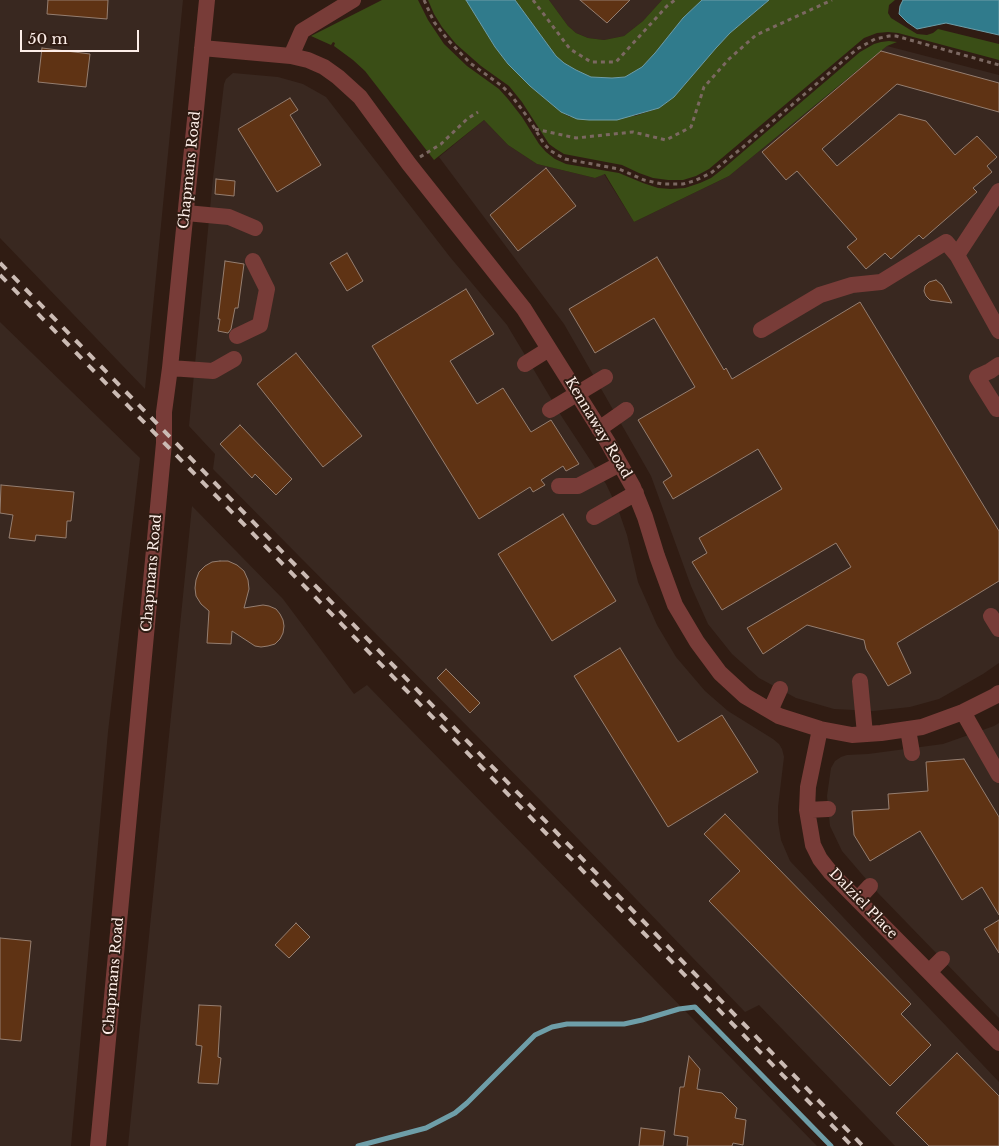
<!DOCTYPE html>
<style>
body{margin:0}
#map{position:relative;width:999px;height:1146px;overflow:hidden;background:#301c13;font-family:"Libre Baskerville",serif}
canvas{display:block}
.scale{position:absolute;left:20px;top:30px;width:119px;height:22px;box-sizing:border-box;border:2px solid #fdeee8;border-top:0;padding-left:6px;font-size:15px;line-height:18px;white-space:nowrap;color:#fdeee8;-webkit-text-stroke:4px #301c13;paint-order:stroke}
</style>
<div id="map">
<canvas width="999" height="1146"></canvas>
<div class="scale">50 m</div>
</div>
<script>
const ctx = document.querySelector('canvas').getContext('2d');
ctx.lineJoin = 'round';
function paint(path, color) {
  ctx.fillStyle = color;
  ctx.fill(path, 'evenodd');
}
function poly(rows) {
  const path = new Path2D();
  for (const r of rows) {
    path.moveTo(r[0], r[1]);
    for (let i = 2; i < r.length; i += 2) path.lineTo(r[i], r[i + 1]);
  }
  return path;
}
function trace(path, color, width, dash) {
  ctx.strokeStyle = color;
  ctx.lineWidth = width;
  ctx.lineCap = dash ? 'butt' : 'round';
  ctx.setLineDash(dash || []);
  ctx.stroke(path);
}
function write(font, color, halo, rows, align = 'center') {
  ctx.font = font + ' "Libre Baskerville",serif';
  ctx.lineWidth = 4;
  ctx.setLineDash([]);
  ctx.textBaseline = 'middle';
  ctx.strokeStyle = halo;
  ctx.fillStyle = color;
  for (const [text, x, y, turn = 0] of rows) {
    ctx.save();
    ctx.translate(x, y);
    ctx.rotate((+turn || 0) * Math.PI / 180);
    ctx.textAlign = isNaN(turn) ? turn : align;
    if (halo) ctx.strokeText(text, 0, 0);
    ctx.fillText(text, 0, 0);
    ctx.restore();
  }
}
const industrial = poly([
 [0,0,183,0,145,389,0,238],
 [549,0,662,0,643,21,624,36,604,40,588,38,576,33,568,26],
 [887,46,999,75,999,663,983,674,939,699,910,707,873,711,834,709,796,698,759,678,732,654,708,624,691,586,651,476,564,324,439,157,484,120,508,145,537,164,595,178,604,174,634,222,729,176],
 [233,73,278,77,303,84,326,97,450,257,507,325,562,417,606,484,618,509,627,535,638,582,657,625,676,657,705,691,728,711,773,739,779,744,782,749,784,757,778,807,778,822,781,840,790,861,999,1082,999,1146,895,1146,759,1005,745,1012,555,815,213,469,215,454,189,426,213,178,224,84,226,79],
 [0,322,140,458,108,732,71,1146,0,1146],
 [192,506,283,599,354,694,367,685,817,1146,128,1146],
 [999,723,999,1018,878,893,842,851,830,826,827,796,831,768,835,761,841,757,847,755,868,754,943,744,994,726]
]);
const green = poly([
 [382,0,418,0,428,20,444,44,467,66,499,89,508,99,522,117,539,144,546,152,555,159,566,164,619,173,643,183,658,188,671,189,685,188,700,183,711,178,724,168,860,52,874,44,881,42,889,41,897,42,887,46,729,176,634,222,605,174,595,178,537,164,508,145,484,120,434,160,365,71,353,60,334,46,335,43,333,42,331,45,311,36],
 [428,0,466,0,495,47,508,64,530,86,561,112,570,117,635,116,659,108,674,97,716,48,730,33,769,0,895,0,889,5,888,13,891,18,917,34,927,35,933,33,938,29,999,44,999,60,898,33,888,32,877,33,864,38,709,169,696,176,683,180,668,180,653,178,639,173,622,165,564,154,556,149,549,144,522,102,509,86,481,66,456,44,442,27,434,14],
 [515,0,549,0,568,26,576,33,588,38,604,40,624,36,643,21,662,0,702,0,683,18,655,53,642,67,625,77,612,78,591,77,576,70,564,63,556,56]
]);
const water = poly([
 [466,0,515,0,556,56,564,63,576,70,591,77,612,78,625,77,642,67,655,53,683,18,702,0,769,0,730,33,716,48,674,97,659,108,617,120,589,120,577,119,561,112,530,86,508,64,495,47,466,0],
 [903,0,999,0,999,35,946,23,917,29,907,22,899,14,900,6,903,0]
]);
const stream = poly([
 [358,1146,426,1128,455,1113,467,1103,535,1035,552,1027,567,1024,624,1024,642,1020,679,1009,695,1007,831,1146]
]);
const building = poly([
 [48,0,108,0,107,19,47,14,48,0],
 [580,0,630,0,607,23,580,0],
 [42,48,90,54,86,87,38,82,42,48],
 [881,51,999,83,999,112,897,84,822,149,837,166,899,114,926,121,955,155,977,136,997,157,987,166,992,172,973,188,977,192,923,239,919,235,891,259,885,253,866,269,847,247,857,239,797,171,786,180,762,152,881,51],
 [290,98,298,110,290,115,321,165,277,192,238,129,290,98],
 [546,168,576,206,518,251,490,215,546,168],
 [216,179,235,181,234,196,215,194,216,179],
 [347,253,363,281,347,291,330,263,347,253],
 [657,257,724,370,726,368,732,379,860,302,999,531,999,581,897,643,911,673,888,686,866,649,864,640,807,625,763,654,747,628,851,567,836,543,722,610,692,562,707,553,699,538,782,489,758,449,673,499,663,482,672,476,638,420,695,387,654,318,595,353,569,309,657,257],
 [225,261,244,264,238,308,235,308,231,329,228,333,218,331,220,319,218,319,225,261],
 [936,280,942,285,952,303,930,300,926,296,924,291,925,286,929,282,936,280],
 [466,289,494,334,450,361,477,404,503,388,531,432,551,420,579,464,566,471,563,466,541,480,545,485,533,492,530,487,479,519,372,346,466,289],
 [296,353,362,436,323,467,257,384,296,353],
 [240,425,292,479,276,495,255,474,252,478,220,444,240,425],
 [1,485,74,492,71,521,67,521,66,538,36,535,35,541,9,538,13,515,0,513,1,485],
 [563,514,616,601,552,641,498,554,563,514],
 [220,561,228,561,237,565,244,571,248,580,249,589,244,608,263,605,269,606,276,609,280,614,283,620,284,626,283,633,280,639,275,644,268,646,261,647,255,646,232,631,231,644,207,643,209,611,201,604,196,596,195,588,196,580,199,572,205,566,212,562,220,561],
 [620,648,678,742,722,715,758,772,668,827,574,676,620,648],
 [446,669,480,703,470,713,437,678,446,669],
 [964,759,999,817,999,915,982,887,962,900,920,831,870,861,854,835,852,811,889,809,888,794,928,791,926,762,964,759],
 [725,814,911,1004,901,1014,931,1045,890,1086,709,901,740,871,704,834,725,814],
 [999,920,999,953,984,929,999,920],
 [296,923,310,937,289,958,275,945,296,923],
 [0,938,31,941,21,1041,0,1039,0,938],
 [199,1005,221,1006,218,1057,221,1058,218,1084,198,1083,202,1046,196,1045,199,1005],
 [957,1053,999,1096,999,1146,929,1146,896,1113,957,1053],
 [689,1056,700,1069,697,1089,722,1093,737,1108,735,1118,746,1120,743,1145,733,1143,732,1146,687,1146,688,1137,674,1135,680,1087,684,1087,689,1056],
 [641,1128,665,1131,663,1146,639,1146,641,1128]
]);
const path = poly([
 [424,0,434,22,448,40,470,63,502,86,511,95,529,119,544,144,551,151,565,159,619,169,644,180,662,184,683,184,694,181,711,173,743,147,857,49,875,39,889,36,896,36,999,65],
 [533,0,570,49,591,62,616,62,667,6,675,0],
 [535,129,576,138,633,132,666,140,691,127,704,87,729,59,756,35,832,0],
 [420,157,441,144,467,119,478,112]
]);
const minor = poly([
 [202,48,291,56,308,60,324,67,338,77,360,97,409,164,524,309,607,441,633,487,645,517,657,556,675,605,697,642,720,673,745,696,779,716,820,729,852,735,881,733,922,727,963,712,995,696,999,693],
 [291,56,302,31,353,0],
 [186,213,229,217,255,228],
 [957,255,999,191],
 [761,330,820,295,852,285,881,282,946,242,957,255,999,331],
 [237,336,260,325,267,289,253,261],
 [525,364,549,349],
 [170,368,213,371,234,359],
 [997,409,977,377,990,371,999,365],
 [550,410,605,377],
 [599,429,626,410],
 [559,486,578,486,620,464],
 [594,517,636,493],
 [991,616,999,629],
 [860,681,865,734],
 [770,711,780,689],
 [963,712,999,775],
 [820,729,808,787,807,810,813,845,820,859,831,873,999,1043],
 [908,729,912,753],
 [807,810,828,809],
 [858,899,870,886],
 [929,972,942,959],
 [98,1146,164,443,164,412,170,368,207,0]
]);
const rail = poly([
 [0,263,863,1146],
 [0,275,852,1146]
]);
const streetNames = [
 ["Chapmans Road",190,170,-84],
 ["Kennaway Road",598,428,59],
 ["Chapmans Road",152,573,-85],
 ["Dalziel Place",863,904,46],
 ["Chapmans Road",114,976,-85]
];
paint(industrial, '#392820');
paint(green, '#3a4e16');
paint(water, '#307b8c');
trace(water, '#6e9ea8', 1);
trace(stream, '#6e9ea8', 5);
paint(building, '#5f3314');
trace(building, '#957e70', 1);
trace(path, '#7b6861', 3, [4, 4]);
trace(minor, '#783c38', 16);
trace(rail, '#cbbbb4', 4, [9, 9]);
write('14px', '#fdeee8', '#301c13', streetNames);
</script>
